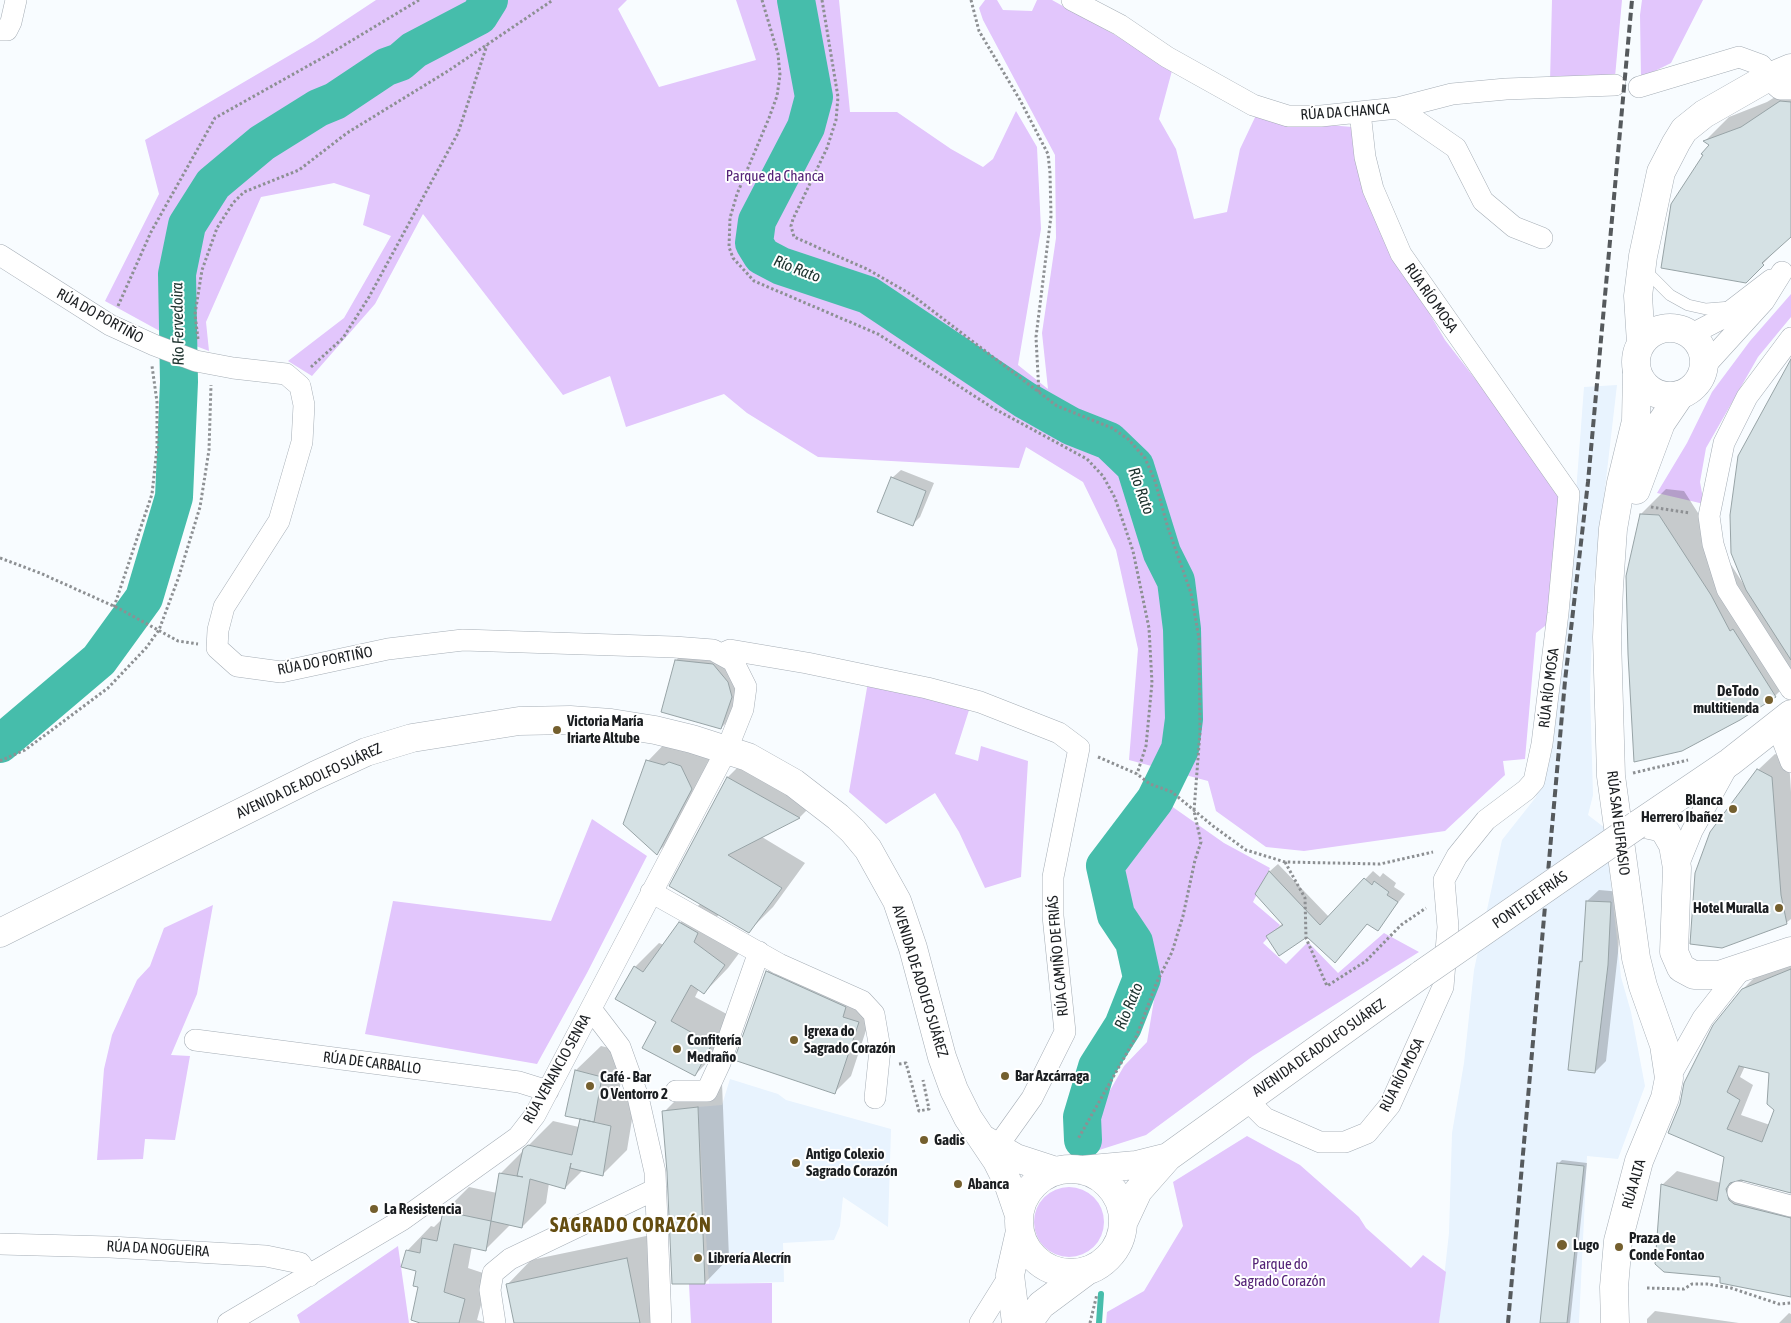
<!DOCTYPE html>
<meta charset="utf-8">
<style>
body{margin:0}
canvas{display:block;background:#f8fcff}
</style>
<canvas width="1791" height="1323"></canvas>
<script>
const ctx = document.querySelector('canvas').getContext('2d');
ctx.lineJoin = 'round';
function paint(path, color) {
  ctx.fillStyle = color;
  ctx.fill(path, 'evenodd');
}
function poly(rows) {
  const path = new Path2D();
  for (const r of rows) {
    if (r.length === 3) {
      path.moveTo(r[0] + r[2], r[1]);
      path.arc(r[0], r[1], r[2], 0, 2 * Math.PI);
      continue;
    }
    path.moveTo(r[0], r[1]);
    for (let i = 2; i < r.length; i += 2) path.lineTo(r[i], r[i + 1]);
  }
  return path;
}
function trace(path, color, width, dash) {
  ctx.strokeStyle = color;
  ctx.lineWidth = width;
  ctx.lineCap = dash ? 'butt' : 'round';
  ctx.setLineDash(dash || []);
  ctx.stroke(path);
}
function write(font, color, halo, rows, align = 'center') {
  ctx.font = font + ' "Asap Condensed",sans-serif';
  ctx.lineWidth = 4;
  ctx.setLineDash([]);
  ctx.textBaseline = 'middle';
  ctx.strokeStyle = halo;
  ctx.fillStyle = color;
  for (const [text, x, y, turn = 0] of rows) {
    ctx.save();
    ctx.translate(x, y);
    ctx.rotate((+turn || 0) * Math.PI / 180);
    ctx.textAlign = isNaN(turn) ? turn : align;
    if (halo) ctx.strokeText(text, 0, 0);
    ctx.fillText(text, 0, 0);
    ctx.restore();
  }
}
const built = poly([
 [1617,385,1594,583,1590,690,1593,795,1588,815,1605,828,1621,977,1631,1012,1645,1086,1618,1159,1587,1156,1579,1323,1439,1323,1449,1233,1452,1133,1464,1063,1474,970,1502,840,1536,797,1563,664,1584,387],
 [730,1079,778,1094,786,1100,891,1129,888,1227,843,1197,840,1226,834,1240,783,1243,784,1282,709,1284,698,1107,722,1105]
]);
const green = poly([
 [376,0,627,0,618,9,659,87,756,60,736,0,839,0,850,112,897,112,951,149,983,167,993,159,1016,111,1037,147,1041,229,1018,365,1048,389,1042,333,1056,238,1055,155,983,20,979,8,985,0,997,0,1003,10,1032,11,1037,0,1052,0,1173,67,1159,119,1176,149,1194,219,1227,212,1240,149,1258,111,1272,120,1352,127,1394,253,1445,340,1562,491,1550,622,1536,633,1525,759,1503,761,1505,775,1445,831,1304,851,1266,847,1216,811,1208,781,1129,760,1138,649,1116,550,1083,482,1026,447,1019,468,818,457,747,413,724,394,626,427,610,376,563,395,423,214,375,304,312,376,288,361,344,318,391,236,363,225,370,195,334,183,261,197,206,322,209,351,167,335,105,301,159,194,145,140,314,41],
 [1552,0,1622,0,1615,77,1550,82],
 [1642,0,1703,0,1671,63,1641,78,1640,15],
 [1791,294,1791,317,1758,357,1706,448,1700,482,1704,504,1657,493,1687,443,1712,392,1750,341],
 [868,682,970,707,955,754,978,761,981,746,1028,761,1021,877,985,888,959,832,935,793,886,824,849,792],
 [1167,803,1224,843,1270,868,1253,902,1280,925,1263,943,1286,964,1308,942,1338,973,1384,933,1419,952,1253,1056,1146,1135,1093,1152,1088,1135,1089,1127,1124,1066,1147,1042,1155,994,1116,894,1113,867,1132,843,1157,819],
 [592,819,647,856,587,973,537,1064,365,1034,393,901,551,921],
 [213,905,197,994,171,1055,190,1056,175,1140,145,1139,143,1159,97,1160,104,1069,112,1035,137,980,150,966,164,928],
 [1247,1136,1300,1165,1359,1217,1366,1228,1411,1268,1423,1255,1446,1272,1439,1323,1106,1323,1107,1312,1144,1291,1183,1226,1173,1182],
 [1069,1222,35],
 [398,1246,409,1323,300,1323,297,1315],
 [772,1283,772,1323,691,1323,689,1284]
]);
const shadow = poly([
 [1791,87,1791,235,1745,282,1711,145,1705,141,1729,117,1767,102],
 [1791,365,1791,680,1775,696,1641,514,1666,489,1684,491,1744,585,1745,584],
 [901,470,934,483,920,517,912,525,892,478],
 [689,648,740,670,733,716,721,728,676,660],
 [672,736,695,738,715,764,681,829,657,853,648,761],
 [752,753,823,794,800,817,762,837,805,863,773,907,749,931,719,914,717,917,749,940,728,968,704,993,699,989,695,997,736,1019,719,1050,695,1075,658,1022,635,967,659,943,664,945,680,923,701,903,728,777],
 [1775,754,1789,760,1791,792,1791,919,1786,923,1722,947,1758,770],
 [1278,864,1329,917,1373,871,1380,877,1383,873,1396,883,1394,887,1405,894,1377,929,1368,923,1343,953,1307,935,1268,936,1283,923,1257,894,1270,871],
 [1599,890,1622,892,1618,953,1606,1061,1595,1072,1581,962,1583,960,1587,901],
 [783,955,874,1006,851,1076,834,1093,767,972],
 [1791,961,1791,1192,1740,1178,1749,1190,1791,1201,1791,1296,1722,1275,1662,1185,1677,1171,1721,1183,1725,1156,1669,1132,1743,989,1758,974],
 [1745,1066,1770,1072,1776,1110,1770,1125,1741,1115,1753,1085,1740,1077],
 [601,1046,626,1052,618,1098,635,1101,627,1150,603,1174,583,1170,565,1188,549,1183,546,1203,522,1227,511,1224,486,1249,472,1246,468,1268,489,1275,477,1320,487,1323,423,1323,417,1270,407,1251,431,1226,434,1227,443,1218,444,1212,469,1187,497,1193,500,1174,553,1121,579,1127,581,1120,576,1070],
 [722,1083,729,1258,705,1283,664,1112,688,1088],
 [1562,1160,1587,1163,1570,1323,1541,1323,1558,1164],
 [651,1235,660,1323,515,1323,507,1285,531,1260],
 [1655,1311,1739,1323,1647,1323,1647,1319],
 [1789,1313,1791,1314,1791,1323,1779,1323]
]);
const stream = poly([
 [1099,1323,1101,1294]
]);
const river = poly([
 [796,0,814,97,806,127,757,221,754,243,762,256,781,266,868,295,1025,400,1071,426,1109,441,1135,466,1162,553,1176,581,1182,629,1184,719,1180,749,1155,800,1105,866,1116,915,1134,942,1142,978,1123,1026,1097,1067,1082,1117,1083,1140],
 [0,744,99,660,144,598,174,497,179,382,177,274,187,225,213,184,262,143,318,108,335,101,386,67,400,62,414,50,479,16,489,0]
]);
const building = poly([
 [1780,101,1791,102,1791,237,1762,263,1764,265,1746,283,1661,268,1671,204,1703,155,1701,154,1709,145,1703,141,1741,127,1780,101],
 [1791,359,1791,660,1746,590,1731,553,1730,515,1738,456,1791,359],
 [891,477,926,491,913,526,877,512,891,477],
 [1640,514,1659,515,1711,595,1730,631,1733,629,1776,697,1740,720,1682,751,1634,762,1628,654,1626,576,1640,514],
 [675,660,713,664,728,682,732,697,721,729,661,712,675,660],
 [646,760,664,765,669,762,681,766,692,789,657,855,623,824,646,760],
 [1757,769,1772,777,1781,895,1787,924,1722,948,1690,944,1695,873,1710,832,1757,769],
 [727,777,800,818,728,855,782,888,749,933,669,886,727,777],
 [1269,871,1320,925,1364,878,1372,885,1374,881,1389,892,1387,895,1398,902,1378,931,1367,924,1335,963,1307,937,1279,956,1266,936,1283,925,1255,894,1269,871],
 [1586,901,1611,902,1608,965,1595,1073,1568,1070,1580,961,1582,962,1586,901],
 [679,922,698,933,694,942,725,965,704,994,691,985,671,1021,712,1044,695,1076,642,1048,656,1022,615,999,634,966,643,972,679,922],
 [1791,969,1791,1193,1741,1180,1730,1183,1726,1189,1729,1200,1734,1204,1791,1218,1791,1297,1720,1283,1720,1277,1664,1272,1655,1264,1661,1184,1717,1201,1724,1157,1668,1133,1680,1104,1684,1083,1713,1025,1742,989,1791,969],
 [1739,1066,1769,1073,1767,1104,1774,1110,1762,1142,1727,1129,1740,1100,1727,1092,1739,1066],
 [766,971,846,1007,843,1017,859,1022,835,1094,734,1060,766,971],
 [575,1070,602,1077,594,1122,565,1116,575,1070],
 [698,1107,705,1284,672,1284,667,1172,662,1111,698,1107],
 [580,1119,611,1126,603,1176,570,1168,571,1163,565,1189,530,1179,522,1228,491,1221,499,1173,523,1177,517,1176,523,1149,528,1145,572,1155,580,1119],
 [1557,1163,1584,1166,1567,1323,1540,1323,1557,1163],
 [443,1211,491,1221,486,1251,454,1244,444,1292,465,1299,459,1323,420,1323,411,1320,418,1287,413,1286,416,1271,401,1267,406,1250,420,1253,422,1238,437,1241,443,1211],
 [627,1258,640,1323,514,1323,506,1284,627,1258]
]);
const path = poly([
 [762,0,778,54,780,75,777,96,769,118,737,194,730,218,729,247,733,258,754,281,878,334,993,408,1087,459,1103,476,1115,498,1133,551,1149,628,1152,683,1146,746,1137,774],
 [822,0,838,97,836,120,827,148,793,219,791,226,794,237,867,269,912,295,1057,406,1112,428,1128,439,1145,458,1155,481,1168,528,1191,593,1199,638,1200,732,1194,811,1201,842,1195,860,1183,916,1172,952,1156,984,1137,1035,1078,1139],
 [971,0,979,31,1020,100,1048,154,1050,173,1051,216,1036,337,1039,394],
 [118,306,151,232,215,118,331,53,419,0],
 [198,339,195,314,202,270,217,228,233,203,244,192,299,170,347,133,448,71,553,0],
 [311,367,343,338,369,297,458,133,487,45],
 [1651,507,1690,513],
 [0,558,40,573,118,608,178,641,198,644],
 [114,607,152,494,157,448,157,402,152,366],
 [1098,757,1137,774,1150,784,1172,792,1213,826,1246,850,1285,862,1380,864,1433,852],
 [0,761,25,750,108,688,146,648,159,630,178,579,200,507,209,450,211,385],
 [1633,773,1688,760],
 [1285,862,1305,898,1306,938,1327,986,1366,961,1401,925,1426,908],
 [899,1064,906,1063,919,1111,929,1109,923,1080],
 [1647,1288,1684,1289,1692,1284,1707,1284,1731,1288,1779,1304,1791,1303],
 [1090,1323,1097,1294]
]);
const lane = poly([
 [1646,271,1670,295,1688,305,1706,309,1731,307]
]);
const street = poly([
 [1072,0,1120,25,1167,57,1253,105,1288,116,1321,116,1398,108,1452,94,1506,89,1615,85],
 [0,30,7,30,11,22,16,0],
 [1767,78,1780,89,1791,89],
 [1639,87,1739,57,1761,65,1771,77],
 [1398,108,1456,148,1483,201,1514,227,1542,238],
 [0,255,110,325,154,345,196,361,233,368,286,374,300,386,304,405,302,442,279,521,224,607,218,630,217,648,237,666,281,672,388,649,463,640,674,647,713,650,733,661,746,687,743,709,727,749,535,1115,518,1137,402,1220,228,1323],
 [1690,335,1719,320,1771,280],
 [1791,338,1747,397,1724,443,1709,516,1713,544,1727,589,1791,689],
 [1703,368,1764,301,1782,272],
 [721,654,730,650,807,663,927,688,980,702,1059,733,1079,748,1053,877,1053,916,1065,1032,1032,1098,997,1147],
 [1777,725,1791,762],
 [1677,868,1692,831,1730,762],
 [651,892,779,964,862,1001,874,1014,880,1049,875,1098],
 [591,1009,620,1047,638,1097,655,1172,661,1323],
 [195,1040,519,1082,548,1091],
 [1669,1078,1703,1018,1743,967],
 [676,1091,707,1091,720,1063,759,952],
 [1247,1100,1265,1118,1320,1142,1345,1142,1367,1133,1390,1105,1443,987,1448,927,1444,880,1457,856,1486,820,1526,790,1534,781,1542,744,1558,613,1569,494,1401,254,1373,189,1365,157,1360,112],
 [1738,1192,1791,1206],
 [0,1244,110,1247,266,1256,300,1263,309,1276],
 [495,1323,490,1290,493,1273,510,1259,656,1189],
 [980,1323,1010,1275]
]);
const secondary = poly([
 [1636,490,1661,423,1680,395],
 [1637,825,1645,824,1659,827,1665,831,1673,845,1677,868,1674,952,1681,968,1694,975,1719,975,1791,951],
 [1637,825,1730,762,1791,714],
 [0,933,316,775,366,752,412,738,519,721,570,720,611,723,655,730,692,739,748,757,794,783,838,817,853,831,868,849,897,901,913,948,942,1057,954,1090,968,1118,997,1161,1008,1183,1019,1215],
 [985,1140,1016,1158,1056,1171],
 [1071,1221,52],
 [1081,1170,1136,1165,1168,1157],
 [1123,1223,1138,1191,1168,1157,1422,974],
 [1016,1323,1010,1275,1020,1231],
 [1028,1323,1041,1305,1088,1270],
 [1615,1323,1614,1287,1618,1241,1639,1161,1665,1098,1669,1078,1664,1045,1643,986,1636,958,1611,776,1607,637,1609,587,1613,529,1621,483,1636,421,1637,372]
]);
const primary = poly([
 [1670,362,34],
 [1641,343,1638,296,1643,256,1661,172,1676,143,1684,130,1704,114,1767,78,1791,68]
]);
const rail = poly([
 [1508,1323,1565,681,1588,482,1632,0]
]);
const secondaryBridge = poly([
 [1422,974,1637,825]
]);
const markers = [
 [1769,700,5,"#745f2e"],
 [557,730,5,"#745f2e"],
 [1733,809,5,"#745f2e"],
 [1779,908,5,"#745f2e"],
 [794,1040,5,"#745f2e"],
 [677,1049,5,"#745f2e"],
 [1005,1076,5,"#745f2e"],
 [590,1086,5,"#745f2e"],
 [924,1140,5,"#745f2e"],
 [796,1163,5,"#745f2e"],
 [958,1184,5,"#745f2e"],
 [374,1209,5,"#745f2e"],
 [1562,1245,6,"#745f2e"],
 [1619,1247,5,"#745f2e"],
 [698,1258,5,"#745f2e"]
];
const streetNames = [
 ["RÚA DA CHANCA",1345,112,-4],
 ["RÚA RÍO MOSA",1431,298,55],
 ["RÚA DO PORTIÑO",100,316,29],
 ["RÚA DO PORTIÑO",325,661,-11],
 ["RÚA RÍO MOSA",1549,688,-83],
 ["AVENIDA DE ADOLFO SUÁREZ",309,781,-25],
 ["RÚA SAN EUFRASIO",1618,823,83],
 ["PONTE DE FRIÁS",1530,900,-35],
 ["RÚA CAMIÑO DE FRIÁS",1058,956,-95],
 ["AVENIDA DE ADOLFO SUÁREZ",920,981,73],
 ["AVENIDA DE ADOLFO SUÁREZ",1319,1048,-35],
 ["RÚA DE CARBALLO",372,1063,7],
 ["RÚA VENANCIO SENRA",557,1069,-61],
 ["RÚA RÍO MOSA",1402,1075,-63],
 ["RÚA ALTA",1634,1184,-74],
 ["RÚA DA NOGUEIRA",158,1249,3]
];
const parkNames = [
 ["Parque da Chanca",775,176],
 ["Parque do",1280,1264],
 ["Sagrado Corazón",1280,1281]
];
const poiNames = [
 ["DeTodo",1759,691,"right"],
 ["multitienda",1759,708,"right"],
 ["Victoria María",567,721],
 ["Iriarte Altube",567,738],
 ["Blanca",1723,800,"right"],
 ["Herrero Ibañez",1723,817,"right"],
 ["Hotel Muralla",1769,908,"right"],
 ["Igrexa do",804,1031],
 ["Sagrado Corazón",804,1048],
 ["Confitería",687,1040],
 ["Medraño",687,1057],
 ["Bar Azcárraga",1015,1076],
 ["Café - Bar",600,1077],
 ["O Ventorro 2",600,1094],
 ["Gadis",934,1140],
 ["Antigo Colexio",806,1154],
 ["Sagrado Corazón",806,1171],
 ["Abanca",968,1184],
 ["La Resistencia",384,1209],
 ["Praza de",1629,1238],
 ["Conde Fontao",1629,1255],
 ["Lugo",1573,1245],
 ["Librería Alecrín",708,1258]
];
const waterNames = [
 ["Río Rato",797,269,21],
 ["Río Fervedoira",178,324,-91],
 ["Río Rato",1141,491,70],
 ["Río Rato",1129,1006,-67]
];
const districtNames = [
 ["SAGRADO CORAZÓN",631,1226]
];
paint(built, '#e8f3fe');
paint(green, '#e2c6fc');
paint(shadow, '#0003');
trace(stream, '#46bdab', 6);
trace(river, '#46bdab', 38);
paint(building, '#d5e1e4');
trace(building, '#97a3a6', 1);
trace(lane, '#a6aeb6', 12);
trace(street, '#a6aeb6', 22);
trace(secondary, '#a6aeb6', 29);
trace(primary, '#a6aeb6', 29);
trace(path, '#8d9093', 3, [2.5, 2.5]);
trace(lane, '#fff', 11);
trace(street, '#fff', 21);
trace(secondary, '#fff', 28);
trace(primary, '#fff', 28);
trace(rail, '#565a5d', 4, [8, 4]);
trace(secondaryBridge, '#a6aeb6', 29, []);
trace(secondaryBridge, '#fff', 28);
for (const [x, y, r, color] of markers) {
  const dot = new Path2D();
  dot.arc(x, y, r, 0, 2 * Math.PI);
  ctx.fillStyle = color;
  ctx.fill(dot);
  trace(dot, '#fff', 2);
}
write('15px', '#1b1e21', '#fff', streetNames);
write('15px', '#542377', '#fff', parkNames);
write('bold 15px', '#1b1e21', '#fff', poiNames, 'left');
write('italic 16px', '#1c312d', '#fff', waterNames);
ctx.letterSpacing = '1px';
write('bold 20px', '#644d11', '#fff', districtNames);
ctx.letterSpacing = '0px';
</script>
